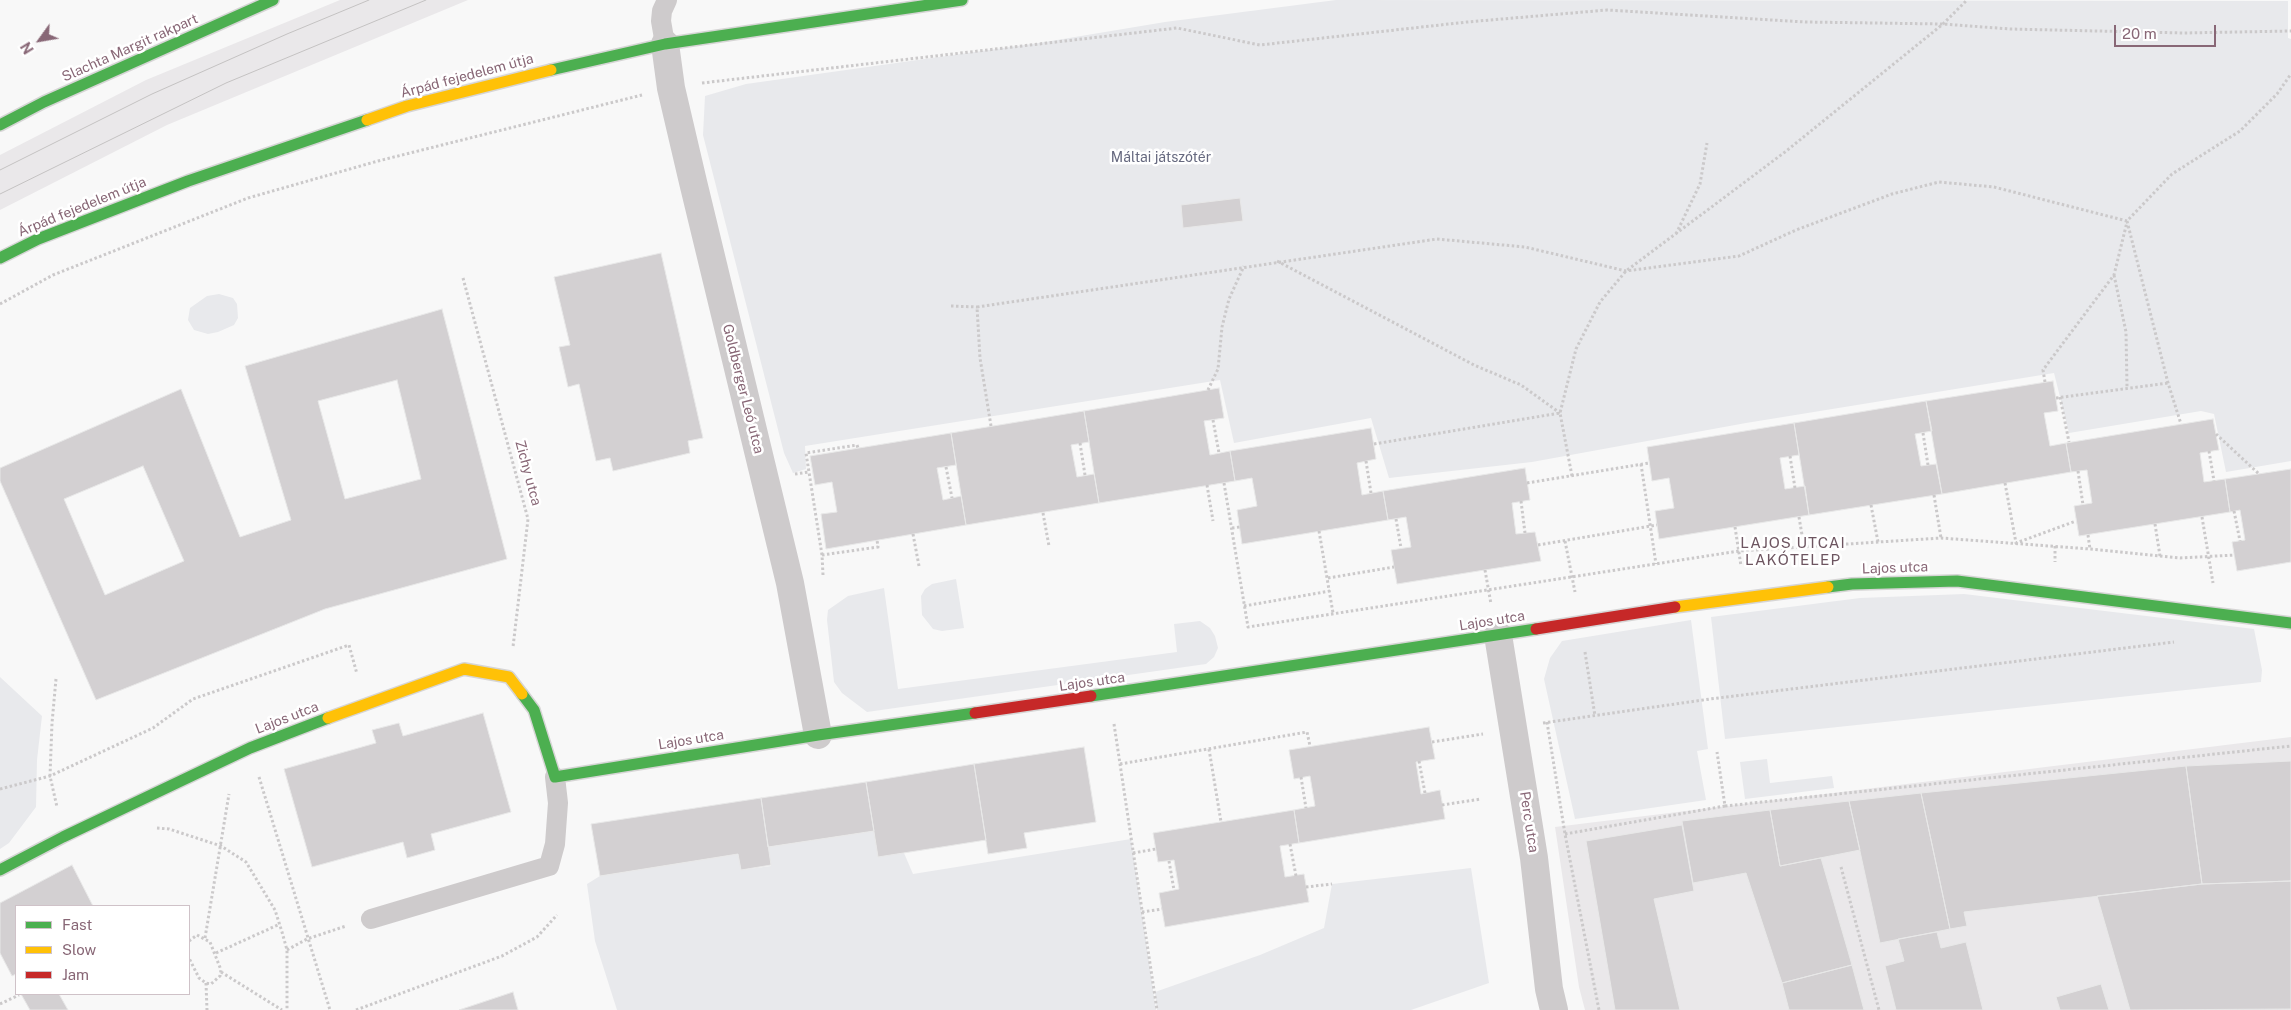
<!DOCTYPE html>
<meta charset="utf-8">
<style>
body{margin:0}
#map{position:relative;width:2291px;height:1010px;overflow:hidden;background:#f8f8f8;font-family:"Public Sans",sans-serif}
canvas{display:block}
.legend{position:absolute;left:15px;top:905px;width:175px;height:90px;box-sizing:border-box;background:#fff;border:1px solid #cfc2c8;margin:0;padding:6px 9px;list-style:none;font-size:15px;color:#886776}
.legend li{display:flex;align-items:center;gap:10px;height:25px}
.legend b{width:25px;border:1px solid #cfc2c8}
.north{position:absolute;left:15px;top:15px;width:50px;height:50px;-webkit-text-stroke:4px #fff;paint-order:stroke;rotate:238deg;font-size:14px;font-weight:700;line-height:20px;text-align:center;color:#886776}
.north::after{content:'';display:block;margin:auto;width:18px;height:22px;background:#886776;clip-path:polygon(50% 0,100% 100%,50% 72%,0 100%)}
.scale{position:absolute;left:2114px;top:25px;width:102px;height:22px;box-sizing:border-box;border:2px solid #886776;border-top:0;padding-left:6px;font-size:15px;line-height:18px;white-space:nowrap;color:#886776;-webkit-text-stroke:4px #fff;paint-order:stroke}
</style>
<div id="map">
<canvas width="2291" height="1010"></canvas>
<ul class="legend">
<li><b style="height:6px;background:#4caf50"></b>Fast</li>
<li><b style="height:6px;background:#ffc107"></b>Slow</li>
<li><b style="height:6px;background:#c62828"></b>Jam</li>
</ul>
<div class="north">N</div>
<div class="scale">20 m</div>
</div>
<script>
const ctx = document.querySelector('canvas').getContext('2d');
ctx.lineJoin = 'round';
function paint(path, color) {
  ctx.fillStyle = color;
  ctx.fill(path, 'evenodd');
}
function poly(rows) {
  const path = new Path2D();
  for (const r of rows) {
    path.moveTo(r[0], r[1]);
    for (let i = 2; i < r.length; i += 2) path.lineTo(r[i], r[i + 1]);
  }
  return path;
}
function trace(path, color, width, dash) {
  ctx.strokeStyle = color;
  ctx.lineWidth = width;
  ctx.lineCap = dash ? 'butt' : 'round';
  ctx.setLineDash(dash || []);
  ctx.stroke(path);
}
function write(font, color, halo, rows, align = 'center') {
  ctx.font = font + ' "Public Sans",sans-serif';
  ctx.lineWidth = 5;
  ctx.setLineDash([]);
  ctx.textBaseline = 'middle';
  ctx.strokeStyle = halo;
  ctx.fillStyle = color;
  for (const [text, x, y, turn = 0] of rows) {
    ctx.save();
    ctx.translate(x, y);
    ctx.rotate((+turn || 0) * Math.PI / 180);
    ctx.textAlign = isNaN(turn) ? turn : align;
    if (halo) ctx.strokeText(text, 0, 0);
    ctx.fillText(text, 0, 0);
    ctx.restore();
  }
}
const built = poly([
 [340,0,468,0,167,125,0,210,0,155,146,80],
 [2291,737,2291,1010,1585,1010,1579,987,1555,827]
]);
const green = poly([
 [1336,0,2288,1,2288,38,2291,39,2291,461,2226,472,2214,414,2201,411,2069,433,2054,373,1746,423,1532,462,1389,478,1371,418,1234,443,1220,380,805,446,806,469,793,473,784,453,703,135,705,96,746,84,1039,43,1165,22],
 [219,294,233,298,237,304,238,318,234,325,218,332,208,334,194,330,188,320,190,308,207,296],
 [956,579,964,628,942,631,933,629,922,615,921,596,925,589,932,584],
 [884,588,898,689,1177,652,1174,624,1200,621,1210,628,1215,636,1218,648,1214,657,1206,664,867,712,842,693,834,682,827,620,828,610,848,596],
 [1964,594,2254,629,2262,670,2261,682,1725,739,1711,617,1860,598],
 [1691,620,1708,749,1697,751,1706,800,1575,819,1544,679,1550,658,1562,641],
 [0,677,42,716,37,760,36,807,9,843,0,849],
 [1767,759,1770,783,1832,776,1834,788,1745,799,1740,762],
 [874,831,878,856,904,853,913,874,1131,839,1156,1010,617,1010,595,941,587,884,600,876,738,854,741,870,771,866,768,847],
 [1471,868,1489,983,1411,1010,1157,1010,1155,992,1260,955,1324,928,1332,884]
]);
const building = poly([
 [1240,198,1243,221,1183,228,1181,205,1240,198],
 [661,253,703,438,688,441,690,453,613,471,610,458,596,461,579,384,568,387,559,347,570,345,554,277,661,253],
 [442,309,507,559,325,609,96,700,0,481,0,468,181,389,240,537,291,520,245,366,442,309],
 [397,380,421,479,345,499,318,401,397,380],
 [143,466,184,561,105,595,64,499,143,466],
 [2053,381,2058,411,2044,413,2050,446,2066,443,2071,472,1942,494,1926,401,2053,381],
 [1219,388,1224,418,1204,421,1210,455,1230,451,1235,481,1099,503,1084,411,1219,388],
 [1926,401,1932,431,1915,434,1921,466,1936,464,1942,494,1809,515,1794,423,1926,401],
 [1084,411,1089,442,1071,445,1077,477,1094,474,1099,503,966,525,951,433,1084,411],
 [2213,419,2219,450,2200,453,2204,482,2225,479,2230,512,2079,536,2074,506,2092,503,2087,470,2071,472,2066,443,2213,419],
 [1794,423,1799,455,1780,458,1785,489,1805,486,1809,515,1659,539,1655,511,1674,508,1669,478,1652,481,1647,447,1794,423],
 [1371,428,1376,459,1357,463,1362,495,1383,491,1388,520,1242,544,1237,510,1257,506,1252,478,1235,481,1230,451,1371,428],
 [951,433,956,465,937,468,943,500,961,496,966,525,826,549,821,514,837,512,832,482,815,485,810,456,951,433],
 [1525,468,1530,500,1512,503,1516,534,1535,532,1541,561,1397,584,1391,550,1411,547,1406,517,1388,520,1383,491,1525,468],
 [2291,469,2291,562,2237,571,2232,542,2245,540,2240,510,2230,512,2225,479,2291,469],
 [483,713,511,812,431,834,435,850,407,858,403,842,312,867,284,769,376,743,372,730,399,723,403,736,483,713],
 [1429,727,1435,759,1416,762,1421,794,1440,790,1445,819,1299,843,1294,810,1315,806,1310,776,1294,779,1289,750,1429,727],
 [1084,747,1096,822,1024,833,1027,848,988,854,974,764,1084,747],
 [2291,761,2291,881,2202,884,2186,766,2291,761],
 [974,764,986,840,878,857,866,782,974,764],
 [2186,766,2202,884,1964,912,1967,926,1950,929,1921,793,2186,766],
 [866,782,874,831,768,847,761,798,866,782],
 [1921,793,1950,929,1880,943,1849,801,1921,793],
 [761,798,771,865,741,870,738,854,600,876,591,824,761,798],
 [1849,801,1860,850,1780,866,1770,810,1849,801],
 [1294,810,1299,843,1280,846,1285,877,1304,874,1309,902,1165,927,1159,893,1179,889,1174,860,1158,862,1153,833,1294,810],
 [1770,810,1780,866,1821,858,1852,965,1782,983,1746,873,1693,883,1682,821,1770,810],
 [1682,825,1694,891,1654,899,1680,1010,1615,1010,1586,841,1682,825],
 [72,865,93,906,16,906,16,974,12,976,0,953,0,903,72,865],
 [2291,881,2291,1009,2130,1010,2097,896,2202,884,2291,881],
 [1937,932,1941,948,1966,942,1983,1010,1896,1010,1885,966,1904,961,1898,939,1937,932],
 [1852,965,1864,1010,1789,1010,1782,983,1852,965],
 [2101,984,2109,1010,2060,1010,2056,997,2101,984],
 [513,992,518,1010,459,1010,513,992],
 [21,994,59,994,68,1010,30,1010,21,994]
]);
const path = poly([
 [702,83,1177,28,1260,45,1467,22,1607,10,1805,22,1943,24,2010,29,2184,33,2291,31],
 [2127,221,2168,383,2181,424],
 [1676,234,1700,184,1707,143],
 [1277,261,1474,365,1521,385,1560,413],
 [2114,275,2126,332,2127,387],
 [463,278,528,519,513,647],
 [0,304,53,275,248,198,378,161,642,95],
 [951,306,977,307],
 [2045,382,2043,370,2114,275,2127,222],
 [1208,390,1218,369,1222,327,1229,299,1244,266],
 [2060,397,2069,442],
 [2056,398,2168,383],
 [1213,420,1219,453],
 [991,426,980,358,977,307,1437,239,1525,247,1626,271,1739,256,1796,230,1892,194,1939,182,1994,187,2127,221,2172,174,2240,131,2277,94,2291,74],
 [1923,433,1928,465],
 [2216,434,2259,474],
 [1080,443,1085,475],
 [1374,444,1560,413],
 [2209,451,2214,481],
 [1790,456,1795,488],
 [1366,461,1371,493],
 [1641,464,1656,564],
 [946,467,952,498],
 [2078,471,2083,505],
 [795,474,809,472],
 [1572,476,1560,413,1576,349,1600,302,1626,271,1785,152,1943,24,1967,0],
 [1224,483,1248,627,1739,551,1941,538,2090,549,2180,558,2235,555],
 [1527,483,1649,463],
 [2005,483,2016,543,2076,521],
 [1207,485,1213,521],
 [1934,495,1941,538],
 [1521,501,1525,533],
 [1871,505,1878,542],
 [2234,511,2240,541],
 [1043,513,1049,546],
 [1799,517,1804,547],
 [2202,517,2213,583],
 [1396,519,1401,548],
 [2155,524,2160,556],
 [1735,527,1741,566],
 [1232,528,1240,527],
 [1319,531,1333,613],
 [913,534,919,566],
 [2088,535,2090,549],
 [1565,541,1575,592],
 [1538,545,1657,525],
 [2055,546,2055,562],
 [822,555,878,547,877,540],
 [1485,570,1491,604],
 [823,575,822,555,806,453,857,445,858,448],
 [1328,578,1394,567],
 [1244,606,1330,591],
 [1585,652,1595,716],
 [56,679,52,723,50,776,57,807],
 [1547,722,1565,834,1599,1010],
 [1543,723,1710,699,2174,642],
 [1114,724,1157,1010],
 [1432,742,1483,734],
 [1209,749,1221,822],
 [1419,761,1425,793],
 [1120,764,1307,732,1310,746],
 [259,777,330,1010],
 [1301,777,1306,808],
 [0,789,50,776,153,728,193,699,349,645,357,674],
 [1442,805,1481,799],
 [1725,806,2291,746],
 [157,828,169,829,221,846,246,862,275,910,282,932,287,950,287,1010],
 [1565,834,1725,806,1717,752],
 [1290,844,1296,876],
 [1133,853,1156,849],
 [1169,861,1174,890],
 [1841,867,1879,1010],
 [1306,887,1332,884],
 [1142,912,1162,909],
 [205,938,229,794],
 [189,941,197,935,210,942,221,970,220,976,211,984,206,983,199,978,189,958],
 [287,950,307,939,346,926],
 [216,953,280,924],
 [221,972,282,1010],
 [206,983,207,1010],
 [0,1004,19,995],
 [356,1010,502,956,537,937,557,915]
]);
const lane = poly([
 [665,44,661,21,662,11,667,0],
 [371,919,549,866,555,844,558,803,555,777]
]);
const street = poly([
 [665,44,671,88,693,182,790,583,818,735],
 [1498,635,1534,858,1549,989,1554,1010]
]);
const fast = poly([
 [551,70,665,44,962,0],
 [0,125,44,102,273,0],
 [0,258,38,239,188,181,367,120],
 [1828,587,1852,584,1957,581,2291,623],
 [522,694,534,710,555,777,818,735,975,713],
 [1091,696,1536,629],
 [0,870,63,837,250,748,328,718]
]);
const slow = poly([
 [367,120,407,106,551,70],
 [1675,607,1828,587],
 [328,718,464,669,509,677,522,694]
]);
const jam = poly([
 [1536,629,1675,607],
 [975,713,1091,696]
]);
const tram = poly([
 [0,170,152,94,287,34,369,0],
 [0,194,226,83,426,0]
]);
const streetNames = [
 ["Slachta Margit rakpart",130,48,-24],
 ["Árpád fejedelem útja",467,76,-15],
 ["Árpád fejedelem útja",82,207,-22],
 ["Goldberger Leó utca",743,389,76],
 ["Zichy utca",528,473,75],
 ["Lajos utca",1895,568,-2],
 ["Lajos utca",1492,621,-9],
 ["Lajos utca",1092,682,-8],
 ["Lajos utca",287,718,-21],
 ["Lajos utca",691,740,-9],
 ["Perc utca",1529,822,81]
];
const parkNames = [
 ["Máltai játszótér",1161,158]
];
const neighbourhoodNames = [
 ["LAJOS UTCAI",1793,543],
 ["LAKÓTELEP",1793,560]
];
paint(built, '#eae8ea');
paint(green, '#e8e9ec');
paint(building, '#d3d0d2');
trace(building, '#e8e8e8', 1);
trace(fast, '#d6d5d5', 14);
trace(slow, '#d6d5d5', 14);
trace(jam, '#d6d5d5', 14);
trace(path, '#cbc9ca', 3, [2.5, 2.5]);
trace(lane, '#cecbcc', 20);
trace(street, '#cecbcc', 28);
trace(fast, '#4caf50', 11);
trace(slow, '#ffc107', 11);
trace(jam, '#c62828', 11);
trace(tram, '#c4c2c2', 1);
write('14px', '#886776', '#fff', streetNames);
write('14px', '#66697f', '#fff', parkNames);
ctx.letterSpacing = '1px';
write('15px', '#6d5560', '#fff', neighbourhoodNames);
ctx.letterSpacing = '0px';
</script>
